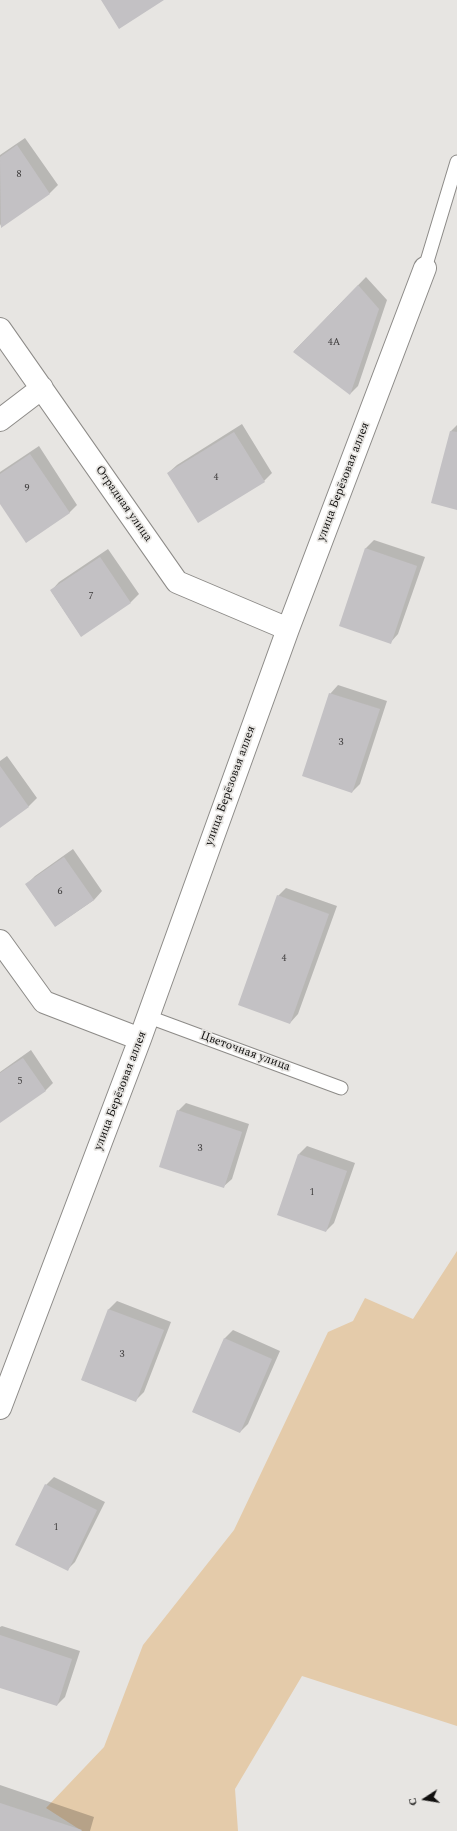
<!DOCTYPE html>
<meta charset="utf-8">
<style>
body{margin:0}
#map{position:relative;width:457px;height:1831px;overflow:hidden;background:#e7e5e2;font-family:Spectral,serif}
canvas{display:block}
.north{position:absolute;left:405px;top:1779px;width:40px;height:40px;-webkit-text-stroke:3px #e7e5e2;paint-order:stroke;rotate:258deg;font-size:11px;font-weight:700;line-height:16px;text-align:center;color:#11100f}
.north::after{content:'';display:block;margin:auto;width:14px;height:18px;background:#11100f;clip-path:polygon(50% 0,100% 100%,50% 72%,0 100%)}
</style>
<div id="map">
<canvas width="457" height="1831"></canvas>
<div class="north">С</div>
</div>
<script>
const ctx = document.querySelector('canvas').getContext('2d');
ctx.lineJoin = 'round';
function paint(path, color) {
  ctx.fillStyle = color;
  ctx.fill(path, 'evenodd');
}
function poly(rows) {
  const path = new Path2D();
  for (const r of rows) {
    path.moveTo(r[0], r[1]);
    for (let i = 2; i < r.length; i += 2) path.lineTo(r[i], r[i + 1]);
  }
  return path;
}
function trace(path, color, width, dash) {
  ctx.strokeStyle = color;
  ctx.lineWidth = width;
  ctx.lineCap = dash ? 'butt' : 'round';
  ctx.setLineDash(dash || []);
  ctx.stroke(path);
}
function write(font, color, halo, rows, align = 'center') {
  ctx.font = font + ' Spectral,serif';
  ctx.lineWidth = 3.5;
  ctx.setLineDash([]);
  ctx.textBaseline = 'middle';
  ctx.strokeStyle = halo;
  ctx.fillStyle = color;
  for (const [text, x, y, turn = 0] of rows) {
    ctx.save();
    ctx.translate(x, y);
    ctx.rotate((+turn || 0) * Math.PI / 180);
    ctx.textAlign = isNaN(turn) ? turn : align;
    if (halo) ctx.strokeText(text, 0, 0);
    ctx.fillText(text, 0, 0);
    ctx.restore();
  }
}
const green = poly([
 [457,1251,457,1726,302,1676,235,1789,238,1831,82,1831,46,1808,104,1747,143,1645,234,1530,328,1332,353,1321,365,1298,413,1319]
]);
const shadow = poly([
 [25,138,58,185,50,193,1,226,0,224,0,155],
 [366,277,387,300,358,386,350,394,294,351],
 [242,424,272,473,264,481,168,473,177,465],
 [457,425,457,509,432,502,451,431],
 [39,446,77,505,69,513,0,502,0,472],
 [374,540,425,557,398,634,390,643,340,625,366,548],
 [108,549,139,594,131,602,81,636,51,591,59,582],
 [338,685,387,701,360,784,352,792,330,694],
 [7,756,37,798,29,806,0,827,0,761],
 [73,849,102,891,94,900,56,926,27,884,35,876],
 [286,888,337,906,298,1014,290,1023,278,896],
 [31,1050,53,1083,45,1091,0,1120,0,1072],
 [186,1103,249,1124,232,1179,223,1187,178,1111],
 [307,1146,355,1163,334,1223,326,1231,299,1154],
 [117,1301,171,1322,144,1392,136,1400,82,1380,109,1309],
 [233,1330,280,1351,248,1424,240,1432,193,1412,225,1338],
 [54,1477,105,1502,75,1562,67,1570,46,1485],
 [2,1626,80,1651,65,1697,57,1705,0,1687,0,1627],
 [0,1785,94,1817,90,1831,0,1831]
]);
const building = poly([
 [101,0,164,0,119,29],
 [17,145,50,194,1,228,0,157],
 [358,285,379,309,350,395,293,352],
 [450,431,457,432,457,510,431,503],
 [234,432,265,482,198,523,167,473],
 [30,454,70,513,26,543,0,504,0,474],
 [365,548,417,566,391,644,339,626],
 [100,557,131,603,81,637,50,590],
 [329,693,380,709,352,793,302,776],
 [0,766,29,807,0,828],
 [64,857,94,900,55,927,25,884],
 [277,895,329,914,290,1024,238,1005],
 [23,1058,46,1091,0,1123,0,1073],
 [177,1110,242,1132,224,1188,159,1167],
 [298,1154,347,1171,326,1232,277,1215],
 [108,1309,164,1330,136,1402,81,1380],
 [224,1338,272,1359,240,1433,192,1412],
 [45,1484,97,1510,68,1571,15,1545],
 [0,1635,72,1659,57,1706,0,1688],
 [0,1803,82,1830,81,1831,0,1831]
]);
const service = poly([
 [425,268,457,162],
 [149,1017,341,1088]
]);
const minor = poly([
 [0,329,177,582,288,629],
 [0,420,42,388],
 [0,941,44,1002,140,1039],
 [0,1408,140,1039,288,629,425,268]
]);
const numberNames = [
 ["8",19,175],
 ["4А",334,343],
 ["4",216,478],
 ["9",27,489],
 ["7",91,597],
 ["3",341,743],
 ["6",60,892],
 ["4",284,959],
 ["5",20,1082],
 ["3",200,1149],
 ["1",312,1193],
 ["3",122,1355],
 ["1",56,1528]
];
const streetNames = [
 ["улица Берёзовая аллея",344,482,-69],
 ["Отрадная улица",123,504,55],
 ["улица Берёзовая аллея",231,786,-70],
 ["Цветочная улица",245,1052,20],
 ["улица Берёзовая аллея",121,1091,-69]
];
paint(green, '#e4cbaa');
paint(shadow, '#0003');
paint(building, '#c3c1c4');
trace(service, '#8d8b88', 15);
trace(minor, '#8d8b88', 24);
trace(service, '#fff', 13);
trace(minor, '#fff', 22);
write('10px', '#3e3c3c', null, numberNames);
write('12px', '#11100f', '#e7e5e2', streetNames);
</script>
